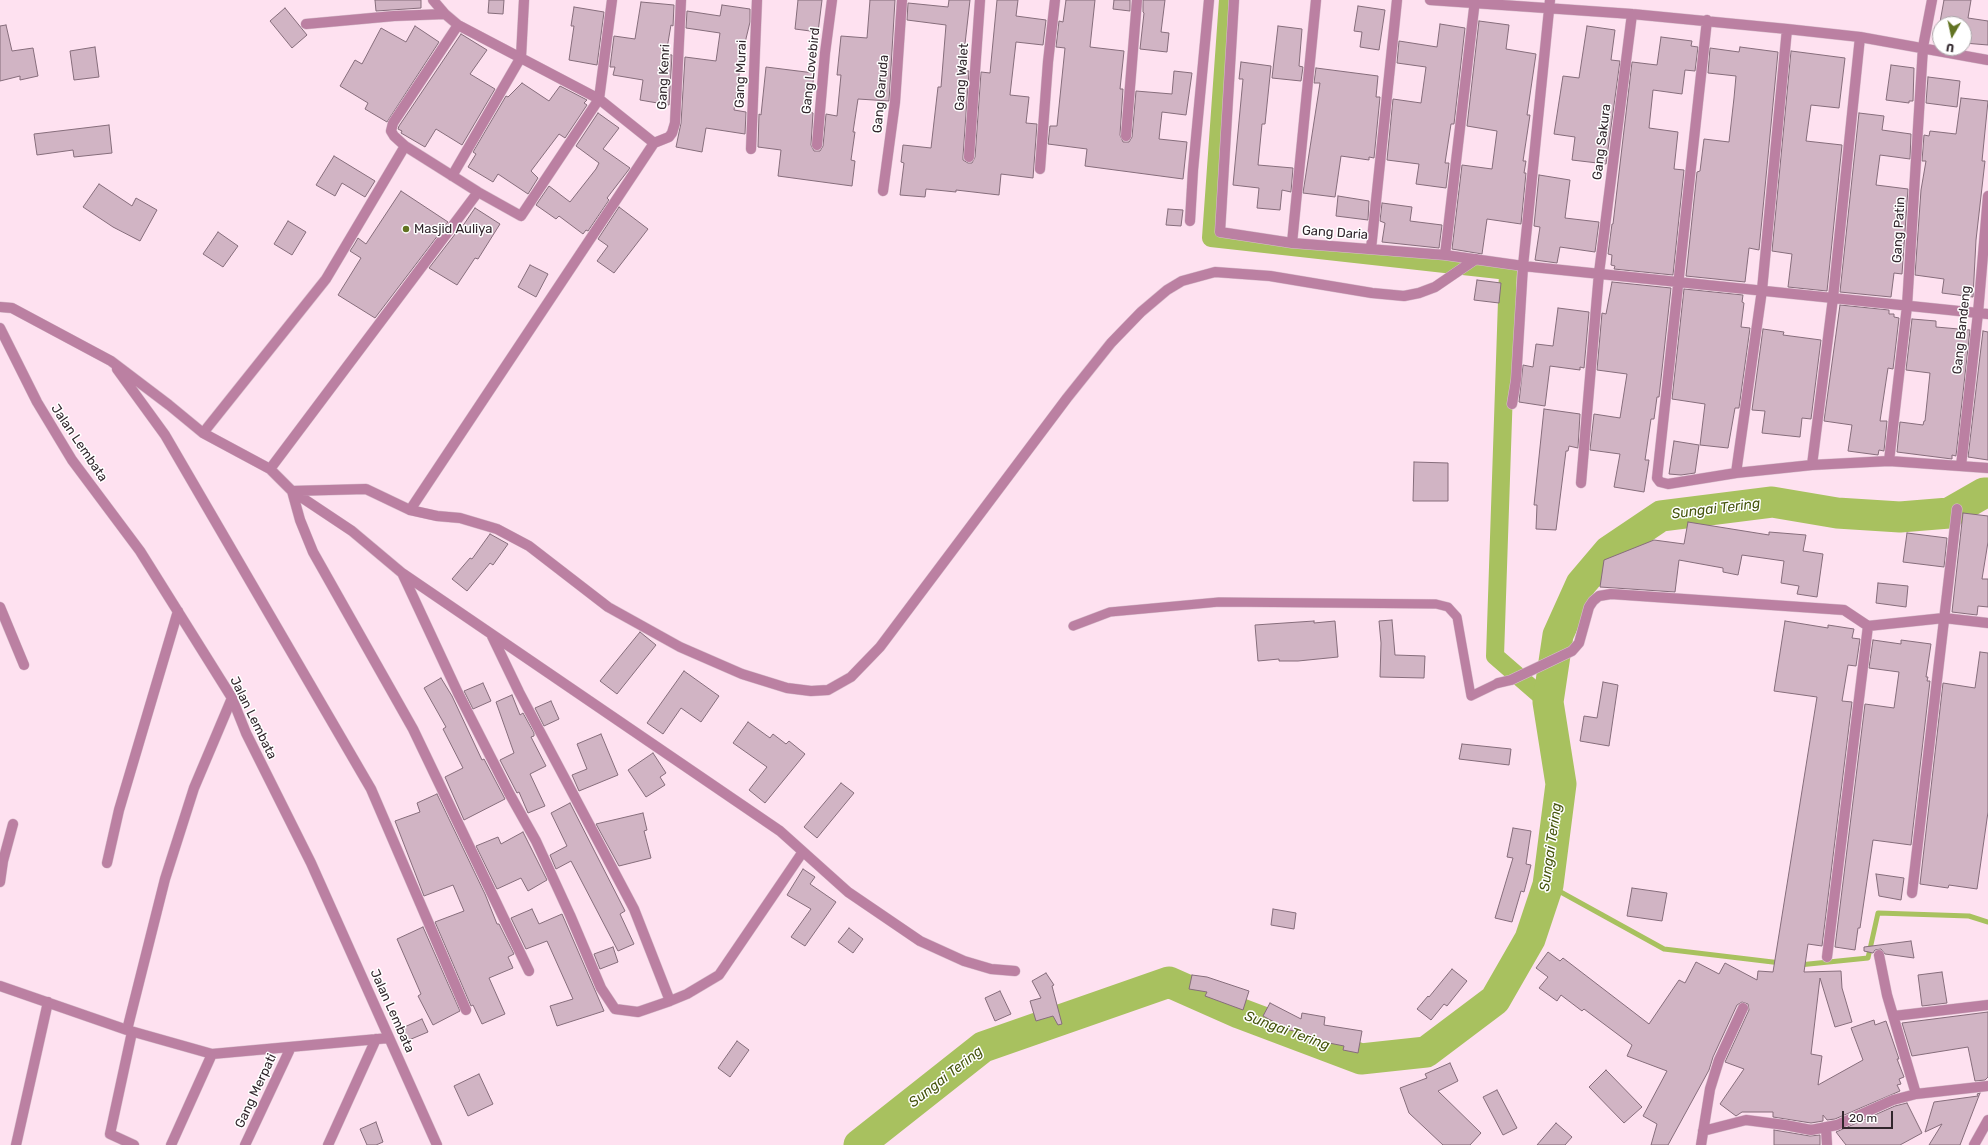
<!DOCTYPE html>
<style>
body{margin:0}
#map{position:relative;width:1988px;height:1145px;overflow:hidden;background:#fee1f0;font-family:Rubik,sans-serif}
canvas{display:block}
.north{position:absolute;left:1932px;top:16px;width:40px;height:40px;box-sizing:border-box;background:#fff;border:1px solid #ada8ab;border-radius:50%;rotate:189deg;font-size:11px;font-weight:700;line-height:16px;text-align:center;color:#31262c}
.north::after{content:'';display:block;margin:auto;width:14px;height:18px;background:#617322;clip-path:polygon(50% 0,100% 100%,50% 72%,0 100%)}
.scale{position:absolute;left:1842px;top:1111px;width:51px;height:18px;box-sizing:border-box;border:2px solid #31262c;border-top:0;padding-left:5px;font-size:12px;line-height:14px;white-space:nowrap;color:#31262c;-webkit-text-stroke:3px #fff;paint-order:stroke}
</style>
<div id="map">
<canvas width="1988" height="1145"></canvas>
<div class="north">U</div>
<div class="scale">20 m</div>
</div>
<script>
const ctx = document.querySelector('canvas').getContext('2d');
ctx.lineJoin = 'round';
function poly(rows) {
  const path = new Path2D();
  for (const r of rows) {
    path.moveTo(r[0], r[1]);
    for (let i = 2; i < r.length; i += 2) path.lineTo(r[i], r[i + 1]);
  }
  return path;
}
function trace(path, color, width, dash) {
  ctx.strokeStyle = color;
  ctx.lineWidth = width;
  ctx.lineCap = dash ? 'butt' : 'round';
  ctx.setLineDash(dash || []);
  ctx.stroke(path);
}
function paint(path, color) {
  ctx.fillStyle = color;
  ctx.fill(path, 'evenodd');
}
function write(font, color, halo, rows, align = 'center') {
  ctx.font = font + ' Rubik,sans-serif';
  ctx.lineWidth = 3;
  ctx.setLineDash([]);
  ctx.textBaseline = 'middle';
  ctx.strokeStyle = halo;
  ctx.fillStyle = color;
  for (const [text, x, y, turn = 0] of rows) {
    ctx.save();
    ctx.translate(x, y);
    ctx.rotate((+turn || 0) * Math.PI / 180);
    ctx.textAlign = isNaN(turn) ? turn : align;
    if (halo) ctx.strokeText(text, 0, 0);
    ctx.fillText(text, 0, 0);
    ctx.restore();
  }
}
const stream = poly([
 [1548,885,1664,949,1781,963],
 [1799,965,1868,958,1878,913,1969,916,1988,922]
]);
const canal = poly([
 [1228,0,1211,238,1508,271,1495,656,1548,702]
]);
const river = poly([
 [859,1145,983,1047,1169,982,1239,1013,1361,1059,1426,1052,1495,1000,1530,939,1548,885,1561,784,1548,702,1558,635,1581,584,1609,551,1661,516,1772,502,1837,513,1900,517,1949,513,1984,493,1988,493]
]);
const building = poly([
 [375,0,421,0,421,8,376,11,375,0],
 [489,0,504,0,503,14,488,13,489,0],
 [798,0,822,0,818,32,795,29,798,0],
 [870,0,895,0,889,101,858,99,853,132,855,132,851,160,855,161,852,186,778,176,781,150,758,147,759,114,761,115,766,67,814,73,810,112,813,113,811,145,814,151,820,151,823,146,826,114,837,116,841,75,837,75,841,36,867,38,870,0],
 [949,0,970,0,962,70,969,71,963,157,963,160,968,163,972,163,975,157,981,72,990,73,997,0,1018,0,1016,16,1046,20,1043,45,1016,42,1010,95,1029,97,1026,123,1037,124,1033,178,1001,174,999,195,956,190,956,192,926,189,925,197,900,195,904,163,901,162,903,145,931,148,938,87,941,87,946,25,907,20,908,3,948,7,949,0],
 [1066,0,1095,0,1090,47,1124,51,1120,89,1123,89,1120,135,1123,142,1129,142,1132,137,1136,91,1172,94,1174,71,1192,73,1186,115,1162,112,1159,139,1187,142,1183,179,1085,166,1087,149,1048,144,1050,126,1057,126,1065,48,1056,47,1059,21,1063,22,1066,0],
 [1114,0,1130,0,1130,11,1113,9,1114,0],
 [1143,0,1165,0,1161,32,1169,33,1167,52,1140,49,1144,13,1143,12,1143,0],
 [1944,0,1971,0,1968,18,1988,21,1988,45,1964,43,1964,24,1940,24,1940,40,1937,39,1944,0],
 [641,2,674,5,673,26,671,25,666,54,672,55,669,105,640,100,643,80,613,75,615,67,610,67,614,36,635,39,641,2],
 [722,5,750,9,750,22,744,47,743,47,734,110,746,112,745,134,706,128,702,152,676,147,681,123,685,57,716,61,720,33,686,28,687,11,720,16,722,5],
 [1358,6,1385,10,1379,50,1360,47,1362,32,1354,31,1358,6],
 [574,7,604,12,597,65,569,60,574,26,571,26,574,7],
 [285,8,307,35,292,48,270,21,285,8],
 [1479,21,1509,25,1506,49,1536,54,1527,115,1530,115,1523,161,1526,161,1524,173,1526,173,1521,224,1487,219,1482,254,1452,249,1462,165,1492,169,1497,131,1467,126,1479,21],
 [1440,24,1465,28,1454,124,1451,124,1445,163,1449,163,1446,188,1416,184,1419,164,1387,160,1393,99,1421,103,1426,67,1397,63,1399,41,1437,47,1440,24],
 [6,25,12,51,33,48,38,76,20,80,20,76,0,81,0,26,6,25],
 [415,26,439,42,387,122,365,109,368,103,340,86,355,60,362,64,381,28,406,42,415,26],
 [1278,26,1302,29,1299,66,1303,67,1301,81,1272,78,1278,26],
 [1587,26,1615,30,1611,60,1620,61,1606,164,1572,160,1575,137,1554,134,1563,76,1579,78,1587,26],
 [461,34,487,50,470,74,495,89,462,145,436,129,425,147,401,133,402,131,398,129,399,126,461,34],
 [1661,37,1692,41,1691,46,1698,47,1695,71,1685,70,1682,94,1653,90,1649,128,1678,132,1674,169,1684,170,1673,275,1614,269,1615,266,1611,265,1612,255,1608,254,1612,224,1613,224,1632,62,1657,65,1661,37],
 [95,47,99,77,74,80,70,51,95,47],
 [1740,47,1778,52,1759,250,1749,248,1745,282,1686,276,1697,172,1700,171,1704,139,1729,142,1734,98,1736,76,1708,73,1710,48,1739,52,1740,47],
 [1791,51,1845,58,1839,108,1811,105,1806,141,1842,145,1827,291,1788,287,1792,254,1772,251,1791,51],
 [1241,62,1271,66,1265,124,1262,124,1258,165,1293,168,1291,192,1282,190,1280,210,1257,208,1259,188,1233,185,1243,79,1239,79,1241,62],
 [1891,65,1914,68,1913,101,1909,101,1909,103,1886,100,1891,65],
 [1316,68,1378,76,1376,97,1380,97,1374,158,1369,157,1369,160,1341,156,1335,197,1303,193,1320,83,1314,83,1316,68],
 [1928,77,1960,81,1957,107,1926,103,1928,77],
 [522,83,549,101,560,86,587,100,584,103,587,105,565,138,559,134,531,171,538,178,528,194,498,174,493,182,468,167,476,154,473,152,506,96,508,97,522,83],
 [1961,98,1988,101,1982,161,1985,161,1976,240,1973,297,1942,293,1944,279,1915,275,1921,190,1926,161,1922,161,1924,135,1929,136,1930,131,1956,134,1961,98],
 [598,113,619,128,603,149,630,168,607,198,609,200,588,231,586,230,583,234,559,216,556,219,536,205,549,186,570,202,596,169,599,163,576,146,598,113],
 [1859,113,1884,116,1882,130,1911,134,1910,159,1880,155,1876,185,1908,189,1902,274,1894,273,1891,297,1840,292,1859,113],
 [109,125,112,153,74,157,73,150,37,155,34,134,109,125],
 [334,156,375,181,365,197,342,183,335,196,316,185,334,156],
 [1539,175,1570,180,1565,218,1599,222,1595,252,1560,247,1557,263,1535,260,1540,227,1534,226,1539,175],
 [99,184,132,206,136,198,157,210,140,241,113,227,83,207,99,184],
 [401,191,448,222,375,318,338,295,361,258,350,251,354,245,358,238,366,244,401,191],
 [1338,196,1369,201,1368,220,1336,216,1338,196],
 [1382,203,1412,207,1410,221,1442,225,1439,248,1382,242,1385,223,1380,221,1382,203],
 [619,207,648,229,614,273,597,261,608,246,598,239,619,207],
 [475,208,500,224,478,259,475,258,457,285,429,268,459,229,460,230,475,208],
 [1168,209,1183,210,1181,226,1166,225,1168,209],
 [288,221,306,232,292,255,274,244,288,221],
 [218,232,238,246,223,267,203,254,218,232],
 [530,265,548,274,536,297,518,287,530,265],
 [1477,280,1501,283,1499,303,1474,300,1477,280],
 [1612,282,1671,288,1659,397,1657,397,1654,419,1651,419,1645,460,1649,460,1644,492,1614,487,1620,454,1590,450,1594,414,1620,418,1627,374,1597,370,1602,313,1606,314,1612,282],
 [1684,289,1743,295,1742,302,1744,303,1741,327,1750,328,1739,408,1735,408,1728,448,1700,445,1705,404,1672,399,1684,289],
 [1840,305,1889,310,1889,314,1894,314,1894,317,1899,318,1893,369,1888,368,1880,421,1887,421,1884,451,1879,450,1878,455,1848,451,1852,425,1824,421,1840,305],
 [1558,308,1589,312,1584,368,1580,367,1580,370,1550,366,1545,406,1519,402,1523,365,1533,367,1536,344,1553,346,1558,308],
 [1912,319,1936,321,1936,327,1970,330,1956,456,1952,455,1952,459,1897,452,1900,422,1923,425,1924,421,1925,421,1930,373,1906,370,1912,319],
 [1763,329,1784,332,1783,335,1821,340,1811,419,1802,418,1800,437,1762,433,1765,411,1752,410,1763,329],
 [1983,331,1988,332,1988,460,1968,457,1983,331],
 [1544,409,1580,414,1578,448,1569,446,1568,451,1566,451,1556,530,1536,529,1537,505,1534,505,1544,409],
 [1674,441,1699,445,1695,473,1681,475,1669,474,1674,441],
 [1414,462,1448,463,1448,501,1413,501,1414,462],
 [1963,513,1988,516,1988,542,1982,579,1988,579,1988,607,1978,606,1977,615,1952,612,1963,513],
 [1688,522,1769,535,1769,532,1806,535,1803,551,1823,554,1817,597,1797,594,1799,586,1781,583,1784,561,1742,555,1738,575,1723,572,1723,568,1679,560,1675,592,1600,587,1604,560,1654,540,1684,544,1688,522],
 [1907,533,1947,538,1944,567,1903,562,1907,533],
 [490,534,508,544,493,565,490,563,467,591,452,579,470,558,472,559,490,534],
 [1878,583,1908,586,1906,607,1876,603,1878,583],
 [1392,620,1395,655,1425,656,1424,678,1380,677,1381,643,1379,621,1392,620],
 [1314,621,1314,623,1335,621,1338,657,1298,661,1279,661,1279,659,1258,661,1255,625,1314,621],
 [1785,621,1828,628,1828,625,1854,629,1852,638,1860,639,1856,666,1848,665,1842,701,1852,702,1822,946,1808,944,1804,972,1841,971,1842,988,1852,1022,1835,1027,1820,978,1811,1054,1822,1056,1818,1085,1863,1060,1851,1028,1874,1020,1875,1025,1886,1021,1899,1059,1897,1059,1904,1077,1899,1079,1901,1084,1897,1085,1900,1091,1835,1119,1827,1120,1823,1115,1823,1121,1811,1123,1773,1117,1773,1112,1742,1112,1736,1116,1720,1104,1744,1069,1725,1062,1749,1010,1748,1004,1742,1002,1737,1005,1713,1057,1709,1070,1668,1145,1651,1145,1657,1124,1643,1116,1667,1071,1627,1056,1632,1045,1584,1009,1582,1011,1561,995,1557,1001,1539,988,1548,977,1536,968,1548,952,1560,961,1563,958,1649,1024,1679,980,1685,983,1696,962,1719,974,1725,963,1757,980,1758,971,1773,972,1817,697,1774,691,1785,621],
 [640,632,656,645,617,694,600,681,640,632],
 [1873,640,1901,644,1901,640,1931,644,1926,677,1928,677,1927,681,1930,681,1911,845,1873,840,1860,928,1858,928,1855,950,1835,947,1865,704,1894,708,1899,672,1869,668,1873,640],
 [1980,652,1988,653,1988,812,1977,889,1949,885,1948,888,1920,884,1943,683,1975,688,1980,652],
 [684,671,719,696,701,722,681,708,663,734,647,723,684,671],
 [441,678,452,696,482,760,484,759,505,799,464,820,445,777,463,768,443,729,446,727,424,688,441,678],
 [1603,682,1618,685,1609,746,1580,741,1584,716,1597,718,1603,682],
 [483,683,491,701,473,709,464,691,483,683],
 [512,695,520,715,523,713,534,733,534,736,531,737,546,766,530,774,545,806,528,813,519,792,517,793,500,760,514,753,496,702,512,695],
 [551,701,559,719,544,726,535,708,551,701],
 [748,722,770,738,773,734,786,744,789,741,805,754,765,803,749,790,767,767,733,743,748,722],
 [601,734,618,775,579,791,572,775,587,769,577,744,601,734],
 [1462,744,1511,749,1509,765,1459,759,1462,744],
 [653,753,666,773,660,777,665,785,646,797,628,770,653,753],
 [841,783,854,793,817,838,804,827,841,783],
 [437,794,485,894,497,924,499,924,514,954,508,957,513,968,489,978,505,1014,482,1024,473,1005,471,1006,435,922,464,911,453,885,424,896,395,821,420,812,417,803,437,794],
 [570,803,625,911,620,914,634,944,618,951,571,861,556,869,550,855,567,846,551,813,570,803],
 [643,813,647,830,644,831,651,858,619,866,596,824,643,813],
 [1513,828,1531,831,1526,864,1531,865,1524,892,1521,891,1512,922,1495,918,1513,858,1507,857,1513,828],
 [523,832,547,880,528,891,521,878,497,889,476,846,498,837,501,844,523,832],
 [803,869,815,877,810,884,836,902,805,946,791,937,811,909,787,895,803,869],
 [1876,874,1904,878,1901,900,1879,896,1876,874],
 [1632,888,1667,893,1662,921,1627,916,1632,888],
 [532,909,539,924,562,914,604,1011,557,1026,550,1006,573,999,547,941,526,949,511,918,532,909],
 [1273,909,1296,913,1294,929,1271,925,1273,909],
 [423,927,460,1011,433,1025,418,996,421,994,397,939,423,927],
 [849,928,863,939,853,953,838,942,849,928],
 [1911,941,1914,958,1885,954,1881,949,1875,950,1873,953,1864,951,1864,947,1911,941],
 [613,947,618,962,600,969,594,954,613,947],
 [1452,969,1467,981,1447,1006,1444,1004,1431,1020,1417,1009,1428,996,1429,997,1452,969],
 [1942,972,1947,1003,1922,1006,1918,975,1942,972],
 [1046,973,1054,985,1052,986,1062,1024,1058,1025,1053,1016,1036,1021,1030,1001,1041,998,1032,981,1046,973],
 [1192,975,1207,977,1249,991,1243,1010,1205,996,1207,992,1189,989,1192,975],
 [1000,991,1011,1014,995,1021,985,998,1000,991],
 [1270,1003,1301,1019,1302,1013,1325,1017,1324,1025,1362,1031,1358,1053,1343,1050,1344,1046,1309,1039,1310,1037,1299,1035,1299,1032,1289,1030,1263,1016,1270,1003],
 [1988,1012,1988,1077,1985,1080,1975,1081,1968,1047,1912,1056,1902,1023,1988,1012],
 [422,1019,428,1032,404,1042,398,1030,422,1019],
 [737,1041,749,1050,730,1077,718,1068,737,1041],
 [1450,1063,1458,1081,1438,1091,1481,1133,1470,1145,1443,1145,1409,1113,1400,1088,1427,1078,1425,1074,1450,1063],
 [1606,1070,1642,1107,1624,1123,1589,1087,1606,1070],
 [479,1074,493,1104,468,1116,454,1086,479,1074],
 [1497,1090,1517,1128,1503,1135,1483,1097,1497,1090],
 [1980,1093,1960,1145,1929,1145,1942,1124,1925,1132,1934,1102,1978,1096,1977,1094,1980,1093],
 [1907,1103,1922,1133,1900,1145,1846,1145,1836,1132,1895,1106,1907,1103],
 [376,1122,383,1142,376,1145,367,1145,360,1129,376,1122],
 [1556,1123,1572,1137,1565,1145,1537,1145,1556,1123],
 [1774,1130,1810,1136,1820,1135,1820,1145,1774,1145,1774,1130]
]);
const service = poly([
 [1073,626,1110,612,1219,602,1436,604,1448,607,1457,617,1471,696,1498,683]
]);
const minor = poly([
 [433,0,445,14,458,25,599,99,654,143],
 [1234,0,1220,232,1292,243,1445,255,1523,266,1988,314],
 [1430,0,1632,14,1787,29,1860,37,1988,60],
 [1707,20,1657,478,1660,482,1668,484,1736,473,1812,465,1889,461,1988,468],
 [306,24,394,16,445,14],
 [458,25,393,123,391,131,394,136,405,146,478,192,521,216,599,99,612,0],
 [1126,136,1137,0],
 [654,143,669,137,672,133,675,123,681,0],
 [817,145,825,53,832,0],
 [751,149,757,0],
 [969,157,980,0],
 [1040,169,1048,62,1055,0],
 [452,176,521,57,524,0],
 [883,191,895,102,902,0],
 [1190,221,1193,170,1209,0],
 [1292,243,1316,0],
 [1371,249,1397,0],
 [1445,255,1475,0],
 [0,307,12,308,111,361,169,405,203,433,270,469,292,491,352,531,402,573,780,831,848,892,920,941,964,961,991,969,1015,971],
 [0,328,37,402,72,460,140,551,232,698,246,733,311,863,437,1145],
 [117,369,165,435,371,789,466,1010],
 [1512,404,1516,380,1523,266,1550,0],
 [203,433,326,279,405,146],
 [1889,461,1907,306,1923,47,1932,0],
 [1812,465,1833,298,1860,37],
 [1961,466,1978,313,1988,196],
 [270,469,478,192],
 [1736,473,1762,290,1787,29],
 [1581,483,1599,273,1632,14],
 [410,510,654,143],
 [403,575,458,693,509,793,536,841,570,915,601,988,615,1009,638,1012,670,1001,687,994,719,975,802,853],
 [0,607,24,665],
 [492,636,519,692,634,909,670,1001],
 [1498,683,1511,680,1572,651,1579,643,1589,607,1593,601,1599,596,1611,594,1844,610,1868,626,1944,618,1988,623],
 [107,863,119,810,178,611],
 [0,882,3,861,13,824],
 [1912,893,1957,509],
 [1879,955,1887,995,1916,1094],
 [1827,957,1868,626],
 [529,971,413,729,313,552,300,520,292,491,366,489,410,510,437,516,460,518,497,529,529,546,608,607,680,647,742,674,787,688,811,691,828,690,851,677,880,647,1067,398,1111,343,1141,312,1167,290,1182,281,1215,272,1270,276,1372,293,1404,296,1419,293,1435,287,1476,259],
 [0,986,127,1030,212,1054,389,1038],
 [1894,1016,1988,1005],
 [127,1030,165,879,194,788,232,698],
 [132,1032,110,1134,134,1145],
 [1826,1128,1827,1145],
 [1703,1131,1746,1120,1785,1125,1811,1130,1837,1125,1893,1100,1916,1094,1988,1086],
 [16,1145,48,1002],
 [171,1145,212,1054],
 [245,1145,291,1047],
 [328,1145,376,1039],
 [1701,1145,1710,1089,1719,1060,1743,1008],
 [1974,1145,1988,1120]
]);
const markers = [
 [406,229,4,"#617322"]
];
const streetNames = [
 ["Gang Lovebird",811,71,-84],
 ["Gang Murai",741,74,-88],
 ["Gang Kenri",664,77,-87],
 ["Gang Walet",962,77,-86],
 ["Gang Garuda",881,94,-85],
 ["Gang Sakura",1602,142,-83],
 ["Gang Patin",1899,230,-87],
 ["Gang Daria",1335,233,4],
 ["Gang Bandeng",1962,330,-84],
 ["Jalan Lembata",79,443,56],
 ["Jalan Lembata",253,718,64],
 ["Jalan Lembata",392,1011,66],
 ["Gang Merpati",256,1091,-65]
];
const poiNames = [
 ["Masjid Auliya",414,229]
];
const waterNames = [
 ["Sungai Tering",1716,509,-7],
 ["Sungai Tering",1551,847,-82],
 ["Sungai Tering",1287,1031,20],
 ["Sungai Tering",946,1077,-38]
];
trace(stream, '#a8c15f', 5);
trace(canal, '#a8c15f', 18);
trace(river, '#a8c15f', 31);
paint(building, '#d1b4c4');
trace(building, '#866d7b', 1);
trace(service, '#d9bfcd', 10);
trace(minor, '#d9bfcd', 11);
trace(service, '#bb80a2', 9);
trace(minor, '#bb80a2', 10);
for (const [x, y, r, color] of markers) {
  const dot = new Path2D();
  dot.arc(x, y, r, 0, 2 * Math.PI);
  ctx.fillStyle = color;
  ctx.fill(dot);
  trace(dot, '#fff', 1.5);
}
write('13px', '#31262c', '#fff', streetNames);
write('13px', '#31262c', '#fff', poiNames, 'left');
write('italic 14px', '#46550d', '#fff', waterNames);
</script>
